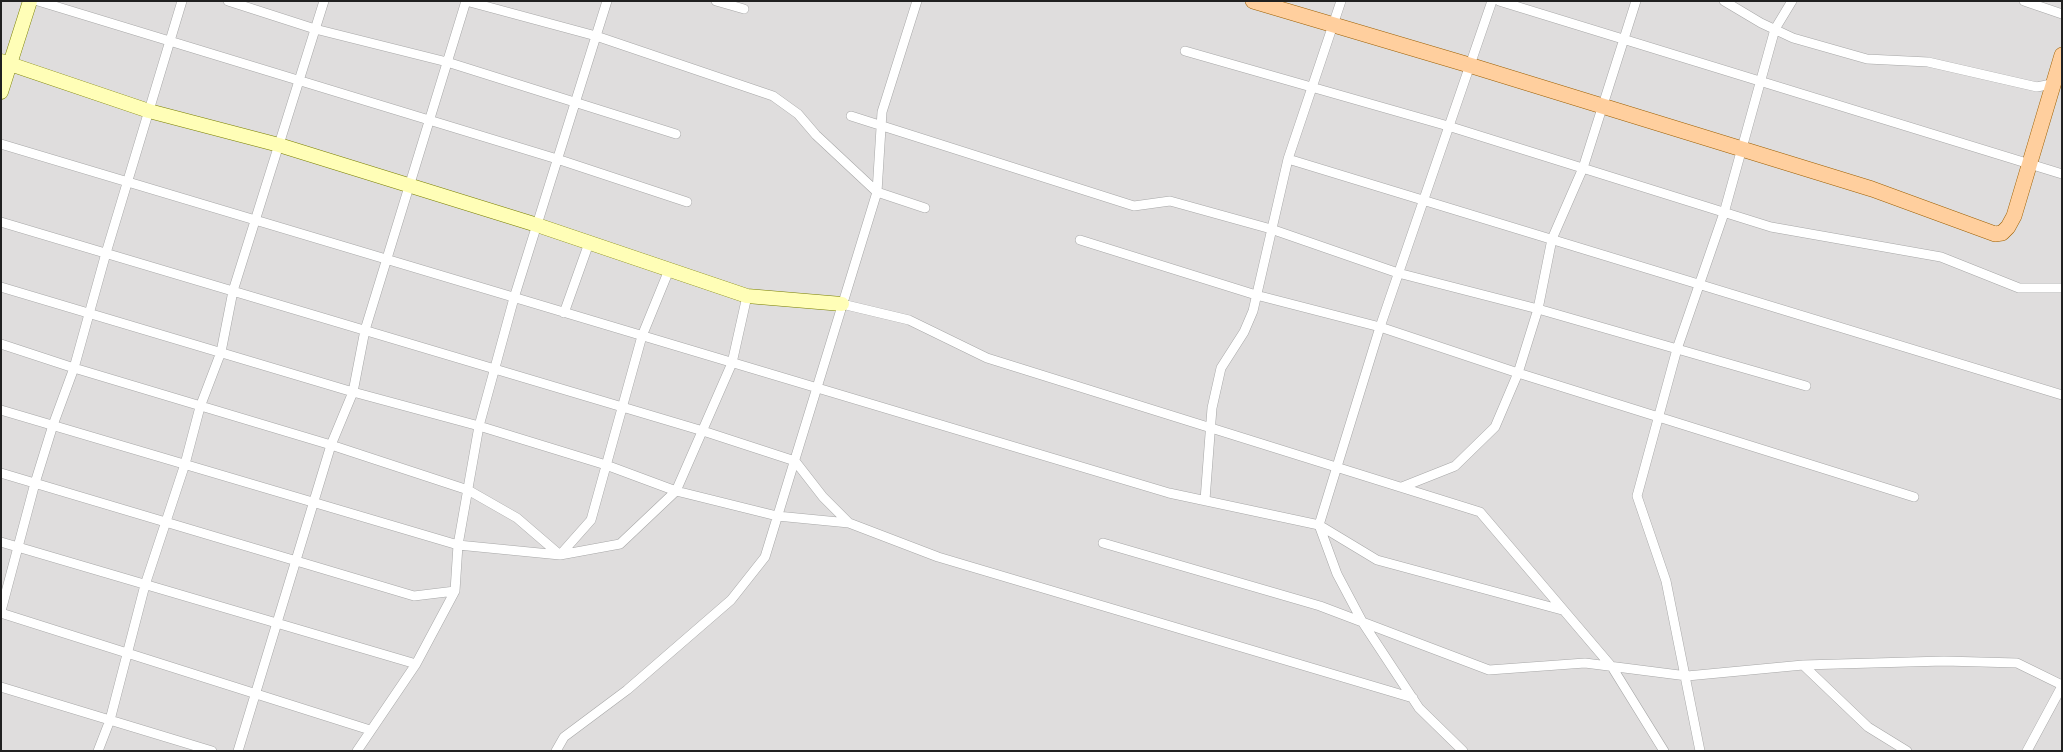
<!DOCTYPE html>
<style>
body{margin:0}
#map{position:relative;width:2063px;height:752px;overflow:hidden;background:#f2ede6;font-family:Figtree,sans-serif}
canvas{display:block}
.frame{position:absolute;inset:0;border:2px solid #202020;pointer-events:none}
</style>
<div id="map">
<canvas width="2063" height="752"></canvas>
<div class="frame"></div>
</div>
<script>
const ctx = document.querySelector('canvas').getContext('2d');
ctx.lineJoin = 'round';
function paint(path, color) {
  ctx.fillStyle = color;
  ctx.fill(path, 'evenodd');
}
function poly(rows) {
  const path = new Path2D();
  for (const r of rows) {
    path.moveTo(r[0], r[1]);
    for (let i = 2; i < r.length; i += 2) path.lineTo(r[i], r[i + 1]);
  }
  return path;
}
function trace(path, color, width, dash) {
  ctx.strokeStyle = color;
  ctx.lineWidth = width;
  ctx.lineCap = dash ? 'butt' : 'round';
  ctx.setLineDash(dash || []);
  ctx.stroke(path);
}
const residential = poly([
 [1,1,2062,1,2062,751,1,751]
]);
const street = poly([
 [38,1,557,159,687,202],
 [228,1,315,29,447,62,676,134],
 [466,1,596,36,773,96,798,114,816,135,877,192,925,208],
 [716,1,744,9],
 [1499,1,2062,174],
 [1724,1,1761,23,1793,38,1867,59,1928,62,2037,87,2056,83],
 [2024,1,2062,14],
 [1185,51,1448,126,1771,227,1941,257,2019,288,2062,288],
 [851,116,1134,206,1170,201,1271,229,1398,273,1538,309,1806,386],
 [1,144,1169,493,1319,525,1377,560,1562,610],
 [1288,159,2062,395],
 [1,222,703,431,795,461,823,497,849,523,938,557,1413,698],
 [1080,240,1256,295,1380,327,1518,373,1914,497],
 [1,287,353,392,479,426,606,465,676,491,777,516,849,523],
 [842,304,909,320,987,358,1480,512,1612,667,1664,751],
 [564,313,589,243],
 [1,344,74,368,331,445,468,490,517,518,560,555,620,544,676,491,732,363,747,296],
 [1,410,458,545,560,555,591,520,642,336,669,270],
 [1,473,414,596,455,591],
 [1402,487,1455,466,1495,427,1518,373,1538,309,1552,239,1583,168,1636,1],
 [1205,500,1212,408,1221,368,1244,332,1253,311,1288,159,1341,1],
 [1,542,416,664],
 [1103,543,1320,606,1489,670,1585,663,1687,676,1803,665,1868,727,1907,751],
 [1,611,35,483,53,425,74,368,106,253,182,1],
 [1,613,370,730],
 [1803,665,1944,661,2017,663,2062,685],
 [1,687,212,751],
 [98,751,110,720,145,585,185,464,200,407,221,352,233,291,324,1],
 [238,751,331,445,353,392,365,330,466,1],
 [357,751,416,664,455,591,458,545,479,426,514,298,607,1],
 [556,751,564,737,627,690,731,600,765,557,877,192,882,112,917,1],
 [1463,751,1419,708,1363,623,1337,574,1319,525,1380,327,1492,1],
 [1700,751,1666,581,1637,496,1677,349,1724,213,1775,29,1792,1],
 [2027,751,2062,686]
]);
const secondary = poly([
 [1,61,149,111,279,145,537,225,747,296,842,304],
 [1,92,30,1]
]);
const primary = poly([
 [1253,1,1469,65,1872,189,1995,234,2002,233,2008,227,2014,216,2062,55]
]);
paint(residential, '#dfdddd');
trace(street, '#a7a7a7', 10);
trace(secondary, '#797f00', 15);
trace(primary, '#9d5f00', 16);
trace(street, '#fff', 9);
trace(secondary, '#fffeb7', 14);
trace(primary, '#ffcf9e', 15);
</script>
